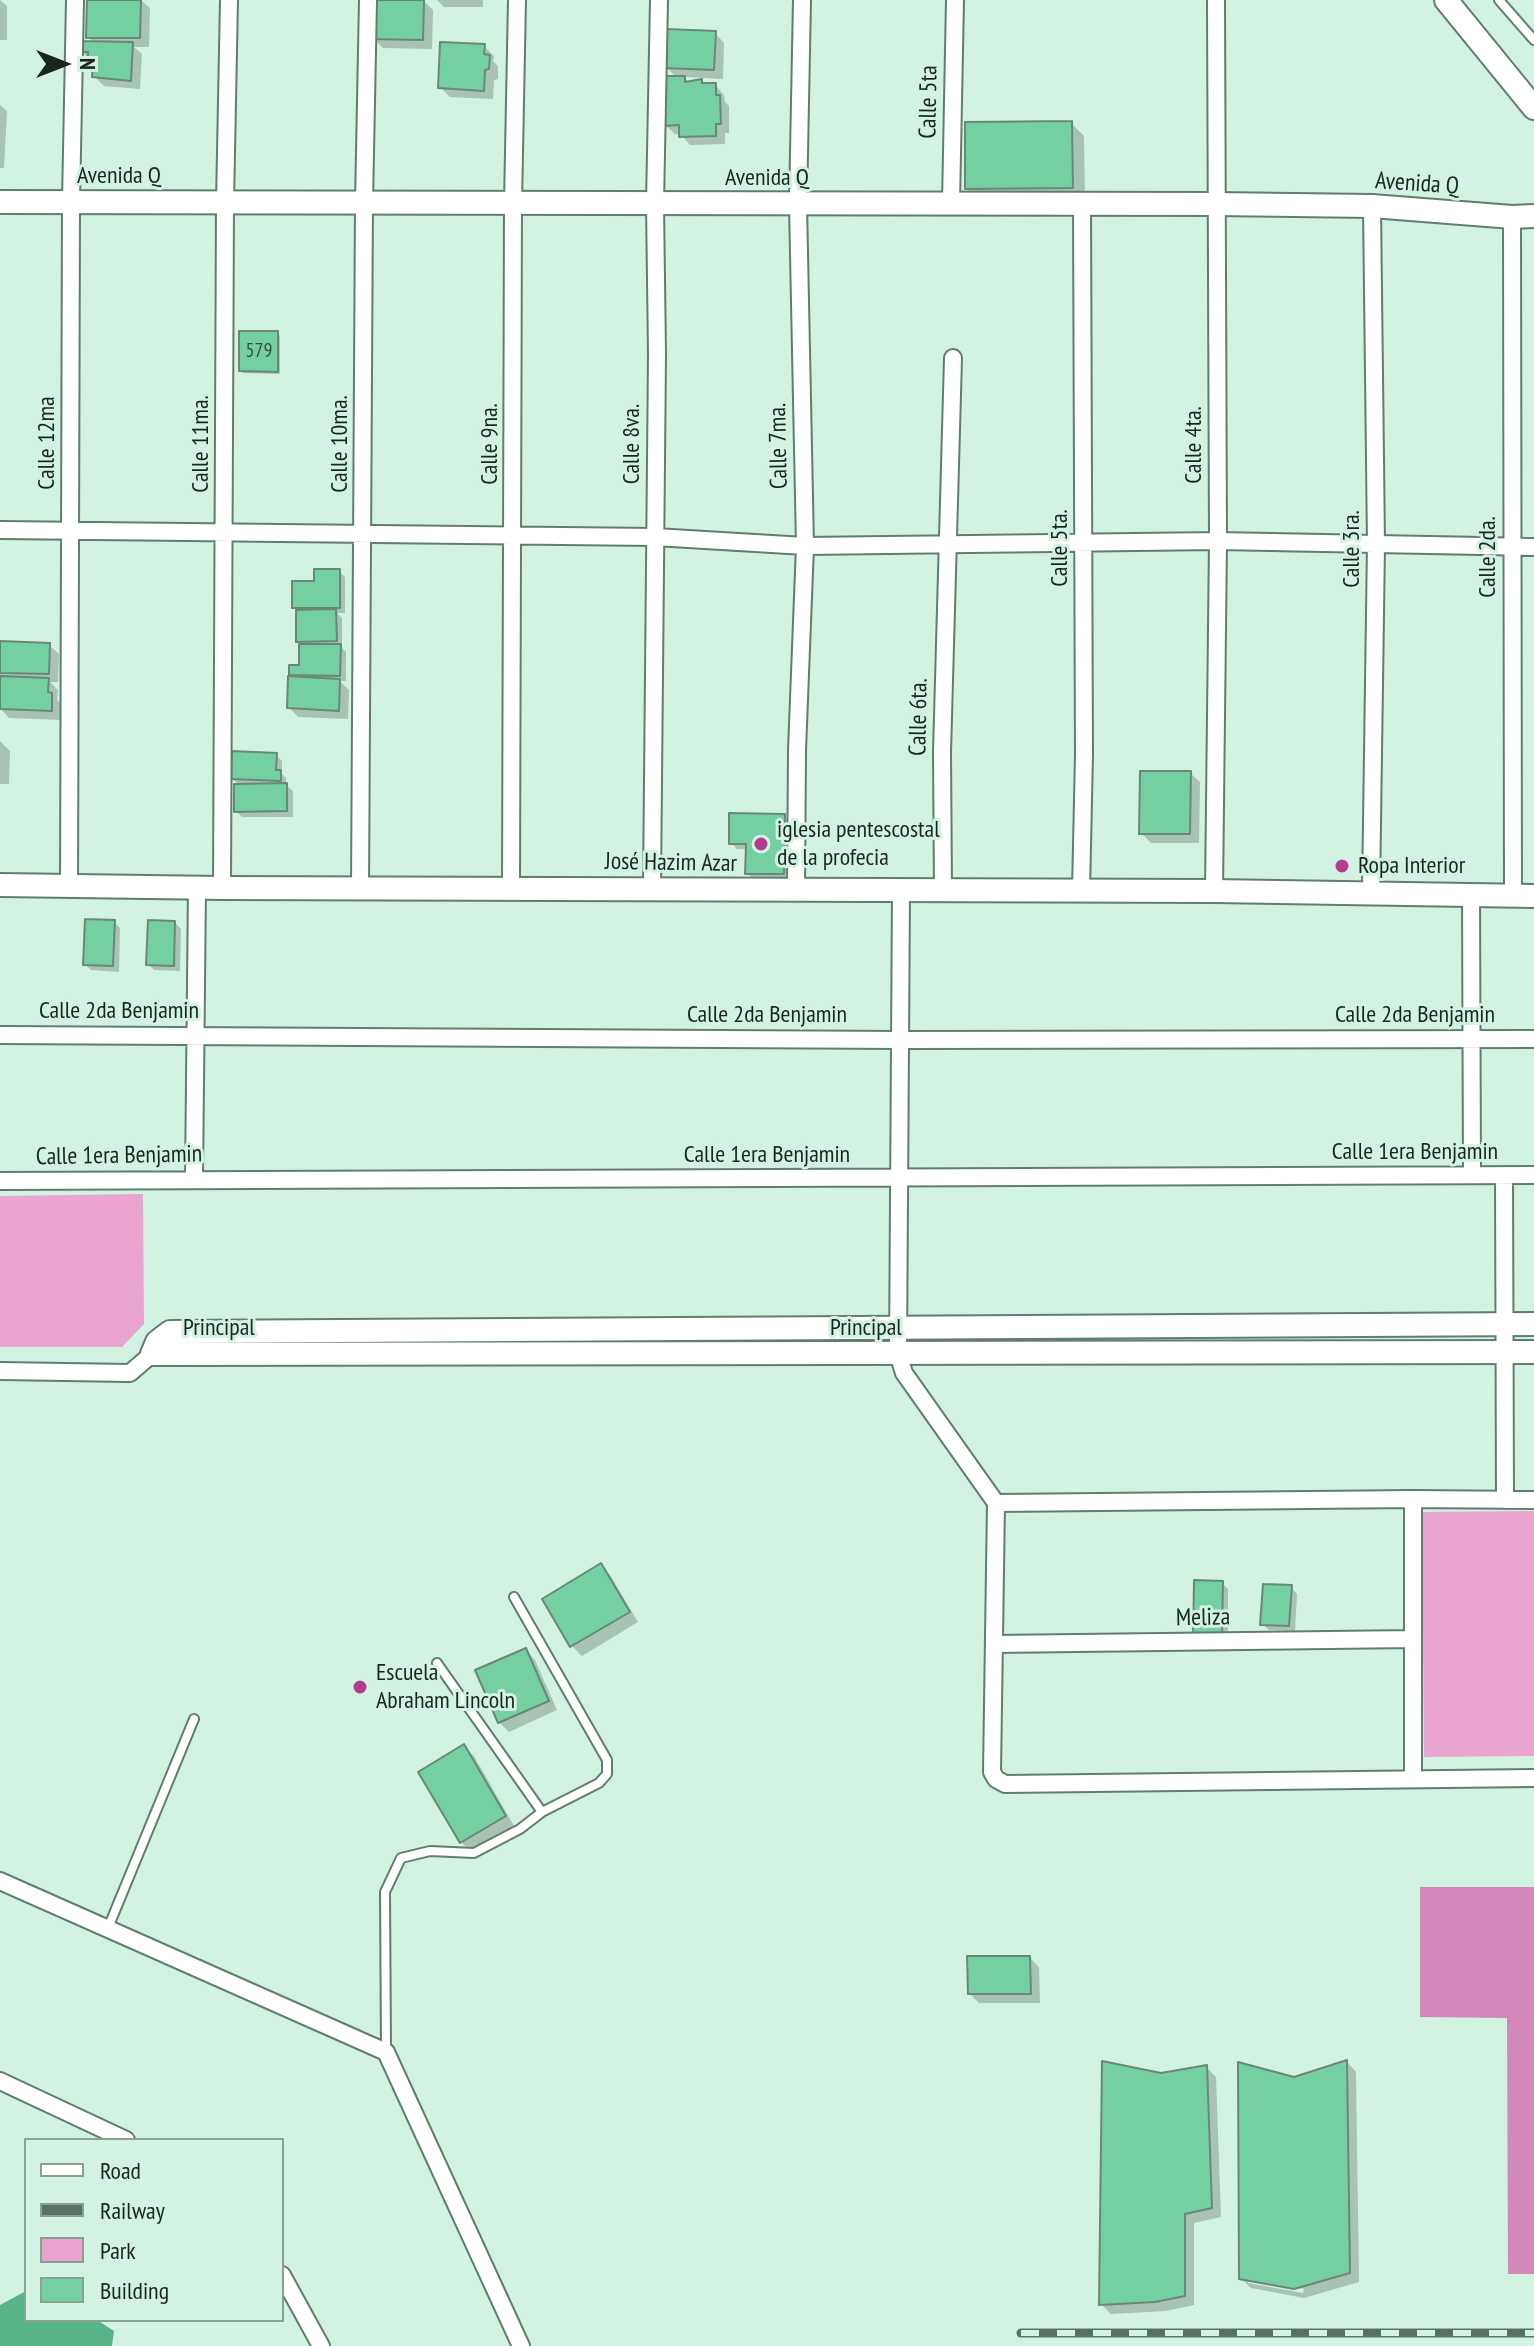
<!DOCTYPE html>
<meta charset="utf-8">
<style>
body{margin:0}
#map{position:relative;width:1534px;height:2346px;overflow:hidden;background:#d2f3e1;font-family:"PT Sans Narrow",sans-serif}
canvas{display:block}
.legend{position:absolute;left:24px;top:2138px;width:260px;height:184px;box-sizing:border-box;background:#d2f3e1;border:2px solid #88a193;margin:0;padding:10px 14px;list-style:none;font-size:24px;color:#19261f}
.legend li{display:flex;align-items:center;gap:16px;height:40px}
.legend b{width:40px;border:2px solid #88a193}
.north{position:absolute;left:24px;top:24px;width:80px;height:80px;-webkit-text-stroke:6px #d2f3e1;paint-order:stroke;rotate:90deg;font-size:22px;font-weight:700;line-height:32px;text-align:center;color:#19261f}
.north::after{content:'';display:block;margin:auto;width:28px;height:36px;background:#19261f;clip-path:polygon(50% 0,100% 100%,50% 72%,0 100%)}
</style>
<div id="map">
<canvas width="1534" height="2346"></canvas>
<ul class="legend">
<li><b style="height:10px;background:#fff"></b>Road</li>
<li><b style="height:10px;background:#5c7166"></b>Railway</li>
<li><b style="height:22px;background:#e9a4d0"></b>Park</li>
<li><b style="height:22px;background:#74cfa3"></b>Building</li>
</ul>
<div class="north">N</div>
</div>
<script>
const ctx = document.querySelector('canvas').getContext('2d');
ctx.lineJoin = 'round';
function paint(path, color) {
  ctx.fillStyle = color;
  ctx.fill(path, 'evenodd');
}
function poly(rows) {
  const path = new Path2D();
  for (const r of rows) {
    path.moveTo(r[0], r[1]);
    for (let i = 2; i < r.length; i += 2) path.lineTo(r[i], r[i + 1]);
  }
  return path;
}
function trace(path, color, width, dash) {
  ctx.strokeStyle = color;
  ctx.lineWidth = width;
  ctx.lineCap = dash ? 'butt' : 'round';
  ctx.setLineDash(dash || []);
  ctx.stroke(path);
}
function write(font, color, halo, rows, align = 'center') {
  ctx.font = font + ' "PT Sans Narrow",sans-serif';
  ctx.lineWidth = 6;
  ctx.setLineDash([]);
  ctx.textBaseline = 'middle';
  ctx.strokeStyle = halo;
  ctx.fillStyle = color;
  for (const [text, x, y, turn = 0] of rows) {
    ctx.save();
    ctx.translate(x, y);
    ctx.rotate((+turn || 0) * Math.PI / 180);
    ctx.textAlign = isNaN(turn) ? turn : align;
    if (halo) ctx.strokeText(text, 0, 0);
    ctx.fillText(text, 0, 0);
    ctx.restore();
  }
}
const green = poly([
 [143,1194,144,1324,122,1347,0,1347,0,1196],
 [1534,1511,1534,1756,1424,1757,1422,1512]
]);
const forest = poly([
 [1420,1887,1534,1887,1534,2274,1508,2274,1507,2018,1420,2017]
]);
const water = poly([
 [26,2291,26,2320,97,2320,114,2331,112,2346,0,2346,0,2305]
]);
const shadow = poly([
 [0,0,7,6,7,40,0,40],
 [89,0,141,0,150,8,149,47,134,47,142,54,140,89,104,86,94,76,95,68,82,51,95,43,88,37],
 [423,0,433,10,432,49,383,48,373,38],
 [437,0,483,0,483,7,444,7],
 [715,33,724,43,723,79,684,77,690,83,701,81,705,85,715,85,724,95,725,102,729,106,729,133,725,133,725,144,690,145,681,134,675,134,665,125,677,78,667,68],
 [484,46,494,56,493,61,498,66,498,79,494,80,493,99,450,97,440,87],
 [0,105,7,111,4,168,0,168],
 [1071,123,1084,136,1085,200,980,202,967,188],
 [278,333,280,336,280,374,243,373,241,370],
 [339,571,345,577,345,613,337,613,342,618,342,648,346,652,346,681,340,681,349,690,348,719,298,717,289,707,295,679,291,674,301,668,298,611,294,607,316,583],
 [0,643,49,645,59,654,58,682,50,682,58,690,57,700,61,704,61,720,9,718,0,708],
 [0,741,10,751,9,784,0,784],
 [276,755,282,761,282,774,286,778,286,785,293,791,293,817,242,817,236,811,240,786,233,779],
 [1190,773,1200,782,1199,843,1151,843,1141,833],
 [784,816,790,822,789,880,753,879,747,873,747,849,737,849,731,843],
 [114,922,120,928,119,972,91,970,85,964],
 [175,923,181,929,180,971,154,970,148,964],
 [600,1565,610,1575,638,1622,582,1656,572,1646,544,1599],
 [1222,1583,1228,1589,1228,1640,1202,1640],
 [1291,1587,1297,1594,1295,1631,1269,1630,1262,1624],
 [526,1650,535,1660,557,1710,509,1732,499,1722],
 [464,1747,474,1756,514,1826,471,1852,461,1842],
 [1030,1958,1039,1967,1040,2003,979,2003,970,1994],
 [1347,2062,1356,2072,1359,2282,1304,2298,1251,2288,1241,2278,1294,2079],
 [1248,2278,1304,2289,1303,2293,1248,2283],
 [1207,2068,1216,2077,1221,2217,1194,2223,1194,2305,1166,2311,1111,2314,1101,2304,1161,2075]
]);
const building = poly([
 [87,0,141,0,140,38,86,38,87,0],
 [372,0,424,0,423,40,371,39,372,0],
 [666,29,716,31,714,70,665,68,666,29],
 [81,41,133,42,131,81,92,77,93,63,88,63,88,52,80,52,81,41],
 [440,42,485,44,484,54,490,55,489,69,485,70,484,91,438,88,440,42],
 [662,76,685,76,685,82,702,79,702,83,716,83,716,95,720,95,721,124,716,124,716,136,679,137,679,125,663,126,662,76],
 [1072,121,1073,188,965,189,965,122,1072,121],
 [239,331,278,331,278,372,239,371,239,331],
 [314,569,340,569,340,608,292,608,292,581,314,581,314,569],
 [336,609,337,641,296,642,296,610,336,609],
 [0,641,50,643,49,674,0,673,0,641],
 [299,644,341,644,340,676,289,675,289,665,299,665,299,644],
 [0,676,49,678,48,692,52,693,52,711,0,709,0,676],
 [288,676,340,679,339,711,287,708,288,676],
 [232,751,277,753,276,770,281,770,281,781,231,779,232,751],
 [1140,771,1191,771,1190,834,1139,834,1140,771],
 [287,783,287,811,234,812,234,784,287,783],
 [729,813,785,814,784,874,745,874,746,844,729,844,729,813],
 [85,919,115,920,113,966,83,965,85,919],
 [148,920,175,921,174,966,146,965,148,920],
 [601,1563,630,1612,570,1647,542,1599,601,1563],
 [1194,1580,1223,1581,1222,1635,1193,1635,1194,1580],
 [1263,1584,1292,1585,1289,1626,1260,1625,1263,1584],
 [526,1648,549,1701,498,1723,475,1670,526,1648],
 [464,1744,506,1816,460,1843,418,1772,464,1744],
 [967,1956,1030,1956,1031,1994,968,1994,967,1956],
 [1347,2060,1350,2273,1294,2289,1239,2279,1238,2062,1294,2077,1347,2060],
 [1102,2061,1161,2073,1207,2065,1212,2208,1185,2214,1185,2296,1155,2302,1099,2305,1102,2061]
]);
const service = poly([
 [1499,0,1534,40],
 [514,1597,607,1760,607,1774,599,1783,542,1812],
 [108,1928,194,1719],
 [386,2051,385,1892,401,1858,430,1851,474,1853,520,1829,542,1812,437,1663]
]);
const minor = poly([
 [951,204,955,0],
 [1512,217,1513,896],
 [0,530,655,537,805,546,1218,541,1534,547],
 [69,886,71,202,75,0],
 [652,887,657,354,655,204,659,0],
 [222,888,225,203,229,0],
 [360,888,364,203,368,0],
 [511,888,513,203,517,0],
 [796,890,797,750,805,546,798,204,802,0],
 [901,891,898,1354,904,1373,996,1503,992,1772,996,1779,1005,1784,1534,1778],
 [943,891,942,752,953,358],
 [1081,891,1084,754,1082,205],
 [1214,891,1218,541,1216,0],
 [1371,893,1376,544,1372,206],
 [1471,893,1472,1175],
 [0,1035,900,1040,1534,1039],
 [1504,1176,1505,1500],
 [194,1179,197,887],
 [0,1181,1534,1175],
 [0,1371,130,1373,152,1354],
 [1413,1499,1413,1779],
 [996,1503,1413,1499,1534,1500],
 [994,1644,1413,1639],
 [0,1881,386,2052,521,2346],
 [0,2081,126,2140],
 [282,2275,321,2346]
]);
const tertiary = poly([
 [1446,0,1534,108],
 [0,202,1215,204,1372,206,1512,217,1534,216],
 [0,885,222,888,1214,891,1534,896],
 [1534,1324,170,1332,157,1342,152,1354,1534,1352]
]);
const rail = poly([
 [1021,2333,1534,2333]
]);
const markers = [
 [761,844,8,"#b43c91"],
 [1342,866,8,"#b43c91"],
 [360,1687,8,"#b43c91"]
];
const numberNames = [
 ["579",259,351]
];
const streetNames = [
 ["Calle 5ta",929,102,-89],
 ["Avenida Q",119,176],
 ["Avenida Q",767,178],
 ["Avenida Q",1417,184,4],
 ["Calle 12ma",47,443,-90],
 ["Calle 11ma.",201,444,-90],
 ["Calle 10ma.",340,444,-90],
 ["Calle 9na.",490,444,-90],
 ["Calle 8va.",632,444,-90],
 ["Calle 4ta.",1194,445,-90],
 ["Calle 7ma.",779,446,-91],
 ["Calle 5ta.",1060,548,-90],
 ["Calle 3ra.",1352,549,-90],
 ["Calle 2da.",1488,557,-90],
 ["Calle 6ta.",919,717,-89],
 ["José Hazim Azar",671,863,1],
 ["Calle 2da Benjamin",119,1011],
 ["Calle 2da Benjamin",767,1015],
 ["Calle 2da Benjamin",1415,1015],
 ["Calle 1era Benjamin",1415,1152],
 ["Calle 1era Benjamin",767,1155],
 ["Calle 1era Benjamin",119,1156,-1],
 ["Principal",219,1328],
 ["Principal",866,1328],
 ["Meliza",1203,1618,-1]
];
const poiNames = [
 ["iglesia pentescostal",777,830],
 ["de la profecia",777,858],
 ["Ropa Interior",1358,866],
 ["Escuela",376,1673],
 ["Abraham Lincoln",376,1701]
];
paint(green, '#e9a4d0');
paint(forest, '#d288b8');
paint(water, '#58b489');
paint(shadow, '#0003');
paint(building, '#74cfa3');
trace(building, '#698877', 2);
trace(service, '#607e6e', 12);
trace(minor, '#607e6e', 20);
trace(tertiary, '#607e6e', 26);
trace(service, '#fff', 8);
trace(minor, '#fff', 16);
trace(tertiary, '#fff', 22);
trace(rail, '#5c7166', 9);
trace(rail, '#d2f3e1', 6, [18]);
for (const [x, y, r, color] of markers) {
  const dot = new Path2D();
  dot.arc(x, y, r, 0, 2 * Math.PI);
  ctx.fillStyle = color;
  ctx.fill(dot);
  trace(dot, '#d2f3e1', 3);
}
write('20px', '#305040', null, numberNames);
write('24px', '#19261f', '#d2f3e1', streetNames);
write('24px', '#19261f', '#d2f3e1', poiNames, 'left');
</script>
